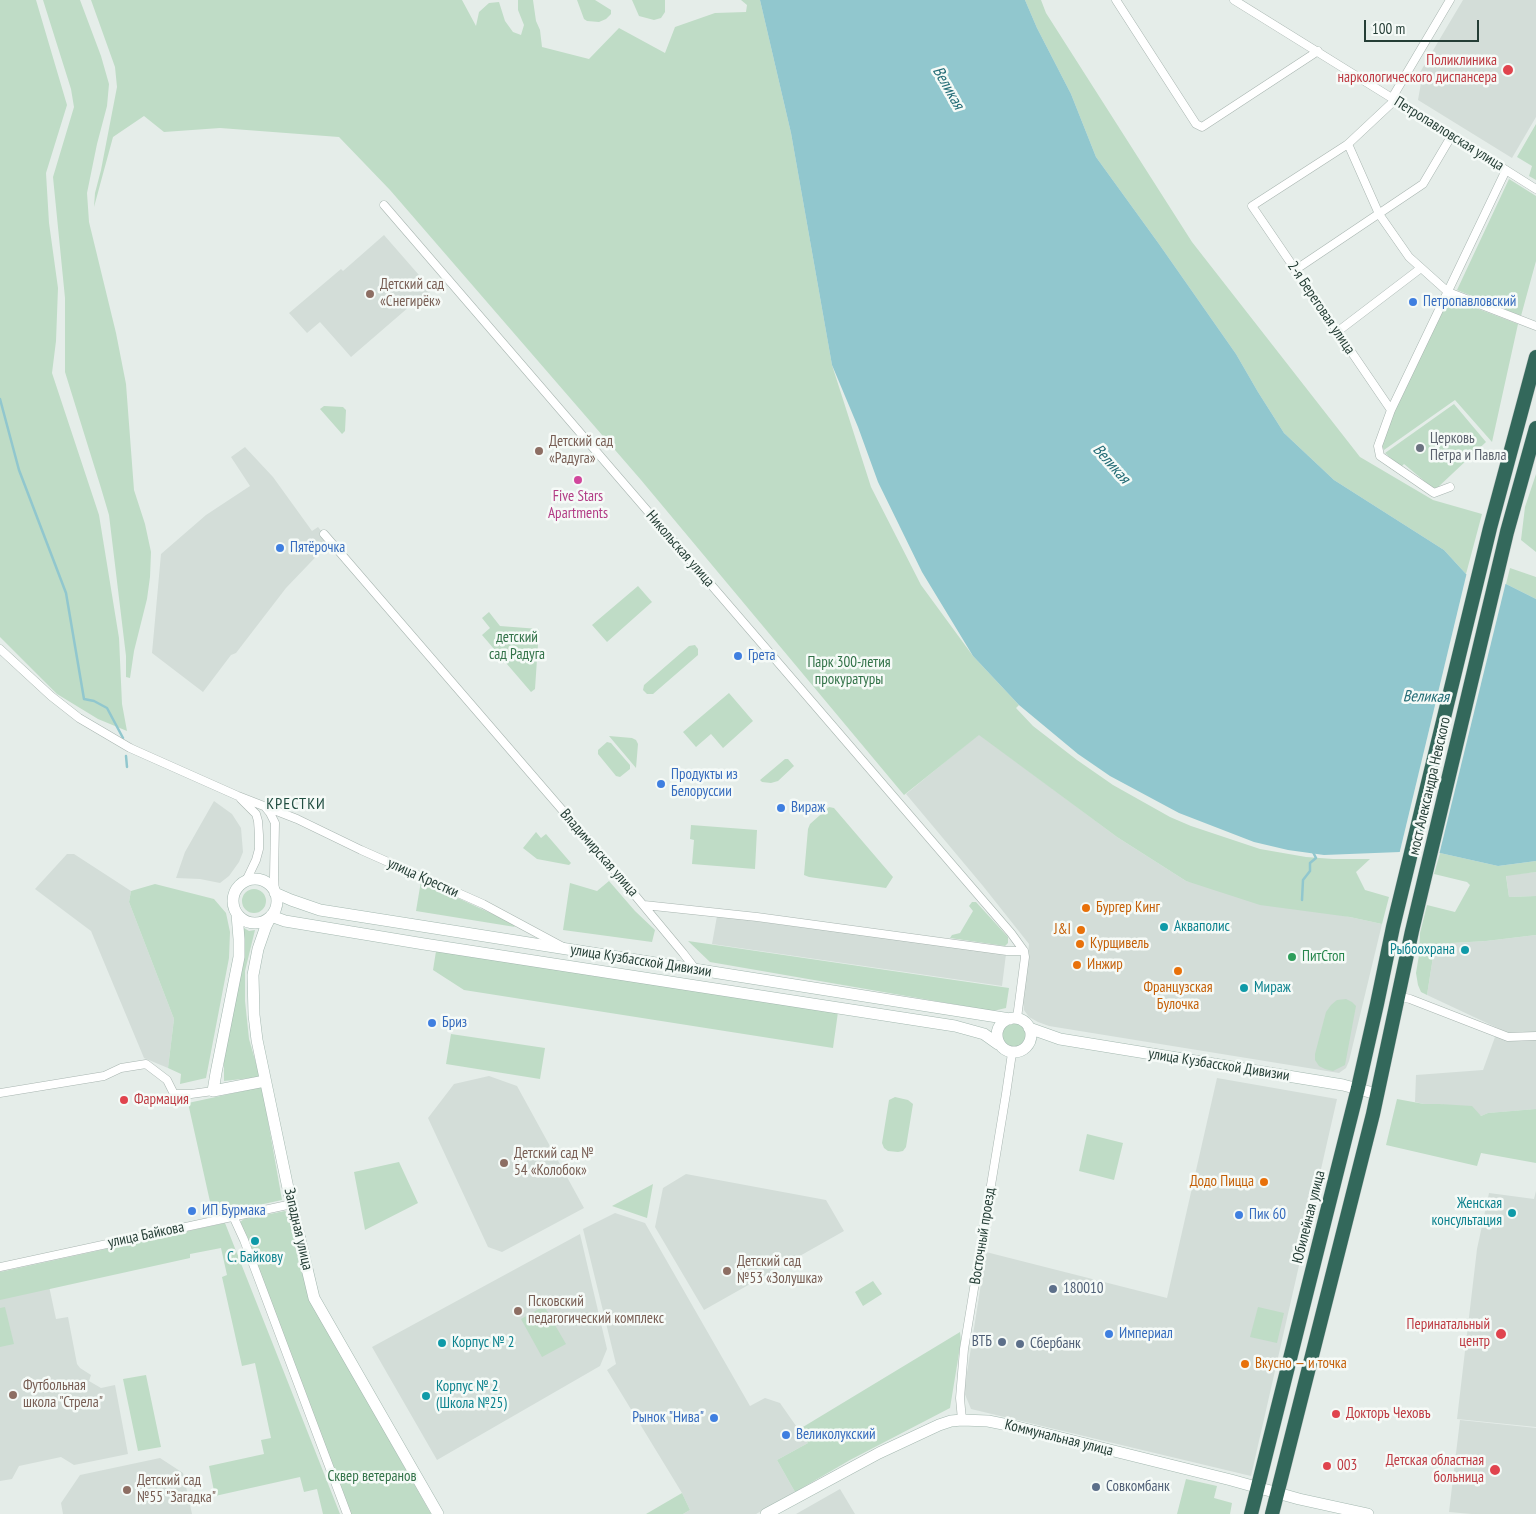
<!DOCTYPE html>
<meta charset="utf-8">
<style>
body{margin:0}
#map{position:relative;width:1536px;height:1514px;overflow:hidden;background:#e5ede9;font-family:"PT Sans Narrow",sans-serif}
canvas{display:block}
.scale{position:absolute;left:1364px;top:20px;width:115px;height:22px;box-sizing:border-box;border:2px solid #253e36;border-top:0;padding-left:6px;font-size:15px;line-height:18px;white-space:nowrap;color:#253e36;-webkit-text-stroke:4px #f5faf7;paint-order:stroke}
</style>
<div id="map">
<canvas width="1536" height="1514"></canvas>
<div class="scale">100 m</div>
</div>
<script>
const ctx = document.querySelector('canvas').getContext('2d');
ctx.lineJoin = 'round';
function paint(path, color) {
  ctx.fillStyle = color;
  ctx.fill(path, 'evenodd');
}
function poly(rows) {
  const path = new Path2D();
  for (const r of rows) {
    if (r.length === 3) {
      path.moveTo(r[0] + r[2], r[1]);
      path.arc(r[0], r[1], r[2], 0, 2 * Math.PI);
      continue;
    }
    path.moveTo(r[0], r[1]);
    for (let i = 2; i < r.length; i += 2) path.lineTo(r[i], r[i + 1]);
  }
  return path;
}
function trace(path, color, width, dash) {
  ctx.strokeStyle = color;
  ctx.lineWidth = width;
  ctx.lineCap = dash ? 'butt' : 'round';
  ctx.setLineDash(dash || []);
  ctx.stroke(path);
}
function write(font, color, halo, rows, align = 'center') {
  ctx.font = font + ' "PT Sans Narrow",sans-serif';
  ctx.lineWidth = 5;
  ctx.setLineDash([]);
  ctx.textBaseline = 'middle';
  ctx.strokeStyle = halo;
  ctx.fillStyle = color;
  for (const [text, x, y, turn = 0] of rows) {
    ctx.save();
    ctx.translate(x, y);
    ctx.rotate((+turn || 0) * Math.PI / 180);
    ctx.textAlign = isNaN(turn) ? turn : align;
    if (halo) ctx.strokeText(text, 0, 0);
    ctx.fillText(text, 0, 0);
    ctx.restore();
  }
}
const built = poly([
 [1463,0,1536,0,1536,117,1512,158,1418,100,1421,83,1416,79],
 [384,235,432,290,419,301,417,300,351,357,320,322,307,333,289,313,341,269,343,271],
 [245,447,273,477,312,531,318,527,330,542,286,588,236,653,231,655,203,692,152,653,161,554,206,515,250,486,231,457],
 [979,734,1117,837,1186,881,1382,924,1349,1061,1346,1068,1339,1073,1049,1026,1038,1022,1029,1017,1024,1010,1023,1001,1029,944,983,886,906,794],
 [214,801,232,814,241,828,243,852,239,862,229,876,220,883,200,879,176,878,185,852],
 [67,854,74,854,131,891,129,902,174,1019,168,1068,144,1058,91,931,35,889],
 [1536,872,1536,896,1509,897,1506,875],
 [717,916,1006,954,1002,986,712,944],
 [1536,935,1536,1109,1488,1113,1481,1116,1440,1104,1424,1104,1415,1102,1416,1075,1483,1070,1495,1037,1506,1032,1427,995,1435,944,1486,941],
 [489,1076,517,1086,584,1208,502,1252,488,1247,428,1118,454,1084],
 [1217,1078,1337,1099,1251,1476,971,1409,964,1392,986,1252,1167,1298],
 [686,1174,826,1200,844,1231,704,1310,655,1227,663,1188],
 [1536,1191,1536,1427,1457,1419,1477,1249,1489,1193,1534,1199],
 [615,1213,645,1223,750,1406,765,1398,780,1403,808,1443,777,1460,795,1492,756,1514,683,1514,690,1510,682,1493,607,1370,616,1364,583,1229],
 [580,1234,607,1349,600,1366,437,1460,372,1347],
 [49,1286,56,1319,68,1317,77,1364,80,1368,91,1375,89,1381,101,1388,115,1385,128,1454,74,1465,61,1457,19,1466,12,1479,0,1481,0,1297],
 [1460,1420,1536,1428,1536,1514,1472,1514,1449,1512],
 [160,1458,183,1473,192,1514,63,1514,61,1503,80,1475],
 [840,1489,855,1514,796,1514]
]);
const green = poly([
 [0,0,36,0,67,105,46,173,49,223,58,288,56,341,52,373,99,515,119,638,122,704,127,731,98,719,57,694,0,637],
 [43,0,80,0,101,56,109,84,107,106,97,144,87,193,89,222,116,333,126,384,134,490,145,524,151,552,150,577,147,599,134,651,130,678,126,677,126,656,109,515,101,488,65,372,65,298,53,177,74,107,71,89],
 [91,0,462,0,476,26,479,12,489,3,499,2,505,21,513,32,521,35,524,25,518,10,518,0,533,0,536,21,540,30,542,47,589,59,619,28,665,53,675,27,715,13,746,12,747,5,741,0,760,0,791,133,832,365,871,487,921,585,973,656,1019,705,1016,708,1033,726,1077,760,1113,785,1170,817,1191,826,1260,849,1306,857,1333,859,1370,859,1356,872,1365,890,1389,897,1382,924,1350,917,1260,905,1186,881,1117,837,979,735,904,795,641,480,390,190,339,137,220,128,164,132,144,116,113,137,94,207,95,193,101,170,117,87,115,67],
 [577,0,595,0,611,10,611,14,606,19,599,22,587,21,584,19],
 [632,0,665,0,665,12,661,18,654,20,639,16],
 [1025,0,1041,0,1046,13,1192,242,1360,457,1433,500,1482,514,1466,574,1444,550,1334,480,1284,433,1258,392,1236,354,1159,244,1096,157,1071,94,1037,28],
 [1536,124,1536,180,1529,176,1532,166,1517,157],
 [1509,179,1536,196,1536,261,1521,316,1457,290],
 [1447,297,1518,324,1492,442,1455,400,1384,450,1380,442],
 [1454,404,1486,442,1435,490,1404,464,1401,467,1385,453],
 [324,406,343,407,346,410,345,431,342,434,320,409],
 [1536,474,1536,552,1521,540,1525,507],
 [1510,568,1536,577,1536,599,1506,584],
 [638,586,652,602,607,642,592,625],
 [489,612,500,626,539,629,535,689,531,692,482,635,490,628,482,618],
 [695,645,698,649,698,655,653,694,647,694,643,690,644,685,689,646],
 [729,693,753,721,723,748,711,734,696,747,683,732],
 [609,736,632,738,636,740,638,744,636,768],
 [607,742,611,743,630,765,630,769,620,777,616,776,598,754,598,750],
 [785,759,788,759,794,766,778,781,771,783,762,782,760,780],
 [829,807,834,808,893,877,886,888,809,877,804,875,808,829,810,824],
 [691,825,757,830,755,869,692,864,694,840,690,839],
 [536,832,541,838,546,834,571,863,569,865,537,859,523,848],
 [1440,853,1498,866,1536,861,1536,872,1506,876,1509,897,1536,896,1536,935,1486,941,1435,944,1427,995,1421,992,1418,985,1416,973,1419,955,1420,933,1427,905,1455,912,1470,885,1467,882,1434,874],
 [421,881,512,923,515,927,416,911],
 [609,881,635,911,655,930,652,942,563,930,570,883,597,891],
 [155,884,214,899,226,913,230,932,229,958,206,1078,180,1084,181,1074,168,1068,174,1019,129,902,131,891],
 [254,901,12],
 [972,902,976,902,1008,937,1008,943,1005,946,950,938,952,935,960,933,973,911,969,906],
 [244,928,249,931,255,930,245,971,245,1001,249,1039,260,1077,224,1081,224,1061,244,952],
 [688,941,1009,988,1006,1008,993,1011,710,962],
 [437,945,838,1012,833,1048,464,990,433,970],
 [1346,999,1352,1002,1356,1006,1345,1065,1333,1071,1325,1069,1319,1066,1315,1060,1315,1054,1326,1012,1331,1005,1337,1000],
 [1013,1036,13],
 [451,1034,545,1048,540,1079,446,1064],
 [262,1087,282,1200,213,1215,188,1103],
 [895,1097,908,1100,913,1104,906,1147,903,1151,898,1152,888,1151,884,1148,882,1143,889,1100],
 [1397,1099,1424,1104,1440,1104,1472,1106,1481,1116,1488,1113,1536,1109,1536,1163,1481,1153,1477,1166,1386,1145],
 [1087,1134,1123,1143,1114,1180,1079,1171],
 [399,1162,418,1203,365,1230,354,1172],
 [653,1184,647,1218,612,1206],
 [285,1211,293,1218,312,1303,431,1514,350,1514,239,1223,244,1219],
 [225,1223,340,1514,323,1514,317,1489,304,1492,300,1477,215,1496,209,1466,264,1454,261,1440,271,1438,255,1363,242,1366,222,1277,227,1275,221,1248,190,1254,190,1258,0,1300,0,1272],
 [873,1281,882,1294,863,1306,855,1292],
 [544,1306,566,1344,542,1357,521,1319],
 [5,1307,14,1344,0,1347,0,1308],
 [1258,1307,1284,1313,1277,1343,1250,1337],
 [960,1332,961,1341,950,1408,850,1460,795,1492,777,1460,808,1443,798,1430],
 [146,1375,161,1447,138,1451,123,1379],
 [1186,1479,1217,1486,1214,1498,1232,1503,1230,1514,1177,1514],
 [682,1493,690,1510,683,1514,646,1514]
]);
const water = poly([
 [760,0,1025,0,1037,28,1071,94,1096,157,1159,244,1236,354,1258,392,1284,433,1334,480,1444,550,1466,574,1506,584,1536,599,1536,861,1498,866,1440,853,1400,852,1324,855,1288,850,1254,842,1179,813,1110,776,1078,754,1019,705,973,656,922,572,878,482,858,427,832,365,791,133]
]);
const pier = poly([
 [1467,572,1506,582,1439,855,1399,855]
]);
const stream = poly([
 [0,399,19,470,66,593,84,699,94,701,107,708,123,738],
 [126,756,127,767],
 [1302,900,1303,880,1310,871,1310,863,1316,858,1313,852]
]);
const street = poly([
 [1116,0,1196,124,1202,127,1318,51],
 [1234,0,1395,100,1536,189],
 [1392,98,1450,0],
 [1348,144,1379,214,1409,257,1448,292,1536,326],
 [384,205,1011,933,1024,951,1025,957,1017,1018],
 [1295,270,1423,184,1452,135],
 [1337,332,1421,268],
 [1391,410,1252,206,1348,144,1395,100],
 [1450,487,1434,493,1380,456,1378,446,1391,410,1506,170],
 [324,534,614,870,683,953,696,970],
 [0,649,51,696,79,718,130,748,238,796,297,819,361,850,483,904,563,947],
 [241,799,256,814,258,821,259,835,259,849,256,860,246,881],
 [266,808,270,813,275,823,274,877,275,893],
 [644,905,757,917,1007,951,1024,951],
 [1398,996,1410,999,1508,1037,1536,1036],
 [0,1093,104,1076,121,1068,146,1064,167,1080,174,1094,191,1094,213,1091],
 [233,1216,244,1240,347,1514],
 [0,1267,292,1204],
 [962,1420,960,1398,964,1349,1006,1094,1012,1053]
]);
const secondary = poly([
 [255,901,22],
 [275,893,291,900,320,910,1010,1019],
 [237,914,239,939,239,957,216,1073,213,1091,265,1081],
 [1014,1035,17],
 [1029,1028,1060,1039,1343,1085,1377,1094],
 [438,1514,314,1298,289,1193,257,1040,254,1015,253,975,258,949,266,926,271,916,285,921,424,944,955,1026,984,1034,998,1044],
 [766,1514,879,1453,939,1425,951,1421,962,1420,988,1421,1013,1426,1231,1480,1299,1499,1368,1514]
]);
const highway = poly([
 [1251,1514,1358,1088,1377,1004,1393,927,1490,528,1536,357],
 [1272,1514,1373,1114,1412,931,1507,532,1536,428]
]);
const markers = [
 [1508,70,6,"#e0444e"],
 [370,294,5,"#8d6e63"],
 [1413,302,5,"#3f7fe0"],
 [1420,448,5,"#6b7280"],
 [539,451,5,"#8d6e63"],
 [578,480,5,"#d1479c"],
 [280,548,5,"#3f7fe0"],
 [738,656,5,"#3f7fe0"],
 [661,784,5,"#3f7fe0"],
 [781,808,5,"#3f7fe0"],
 [1086,908,5,"#e8710a"],
 [1164,927,5,"#0f9aa8"],
 [1081,930,5,"#e8710a"],
 [1080,944,5,"#e8710a"],
 [1465,950,5,"#0f9aa8"],
 [1292,957,5,"#2e9e5b"],
 [1077,965,5,"#e8710a"],
 [1178,971,5,"#e8710a"],
 [1244,988,5,"#0f9aa8"],
 [432,1023,5,"#3f7fe0"],
 [124,1100,5,"#e0444e"],
 [504,1163,5,"#8d6e63"],
 [1264,1182,5,"#e8710a"],
 [192,1211,5,"#3f7fe0"],
 [1512,1213,5,"#0f9aa8"],
 [1239,1215,5,"#3f7fe0"],
 [255,1241,5,"#0f9aa8"],
 [727,1271,5,"#8d6e63"],
 [1053,1289,5,"#5c6f8a"],
 [518,1311,5,"#8d6e63"],
 [1109,1334,5,"#3f7fe0"],
 [1501,1334,6,"#e0444e"],
 [1002,1342,5,"#5c6f8a"],
 [442,1343,5,"#0f9aa8"],
 [1020,1344,5,"#5c6f8a"],
 [1245,1364,5,"#e8710a"],
 [13,1395,5,"#8d6e63"],
 [426,1396,5,"#0f9aa8"],
 [1336,1414,5,"#e0444e"],
 [714,1418,5,"#3f7fe0"],
 [786,1435,5,"#3f7fe0"],
 [1327,1466,5,"#e0444e"],
 [1495,1470,6,"#e0444e"],
 [1096,1487,5,"#5c6f8a"],
 [127,1490,5,"#8d6e63"]
];
const healthNames = [
 ["Поликлиника",1497,61],
 ["наркологического диспансера",1497,78],
 ["Фармация",134,1100,"left"],
 ["Перинатальный",1490,1325],
 ["центр",1490,1342],
 ["Докторъ Чеховъ",1346,1414,"left"],
 ["Детская областная",1484,1461],
 ["больница",1484,1478],
 ["003",1337,1466,"left"]
];
const streetNames = [
 ["Петропавловская улица",1449,134,32],
 ["2-я Береговая улица",1321,308,56],
 ["Никольская улица",680,549,49],
 ["мост Александра Невского",1430,786,-77],
 ["Владимирская улица",599,853,49],
 ["улица Крестки",423,878,24],
 ["улица Кузбасской Дивизии",641,961,9],
 ["улица Кузбасской Дивизии",1219,1065,9],
 ["Юбилейная улица",1309,1217,-76],
 ["Западная улица",298,1229,77],
 ["улица Байкова",146,1235,-12],
 ["Восточный проезд",983,1236,-81],
 ["Коммунальная улица",1059,1438,14]
];
const educationNames = [
 ["Детский сад",380,285],
 ["«Снегирёк»",380,302],
 ["Детский сад",549,442],
 ["«Радуга»",549,459],
 ["Детский сад №",514,1154],
 ["54 «Колобок»",514,1171],
 ["Детский сад",737,1262],
 ["№53 «Золушка»",737,1279],
 ["Псковский",528,1302],
 ["педагогический комплекс",528,1319],
 ["Футбольная",23,1386],
 ["школа \"Стрела\"",23,1403],
 ["Детский сад",137,1481],
 ["№55 \"Загадка\"",137,1498]
];
const shopNames = [
 ["Петропавловский",1423,302],
 ["Пятёрочка",290,548],
 ["Грета",748,656],
 ["Продукты из",671,775],
 ["Белоруссии",671,792],
 ["Вираж",791,808],
 ["Бриз",442,1023],
 ["ИП Бурмака",202,1211],
 ["Пик 60",1249,1215],
 ["Империал",1119,1334],
 ["Рынок \"Нива\"",704,1418,"right"],
 ["Великолукский",796,1435]
];
const worshipNames = [
 ["Церковь",1430,439],
 ["Петра и Павла",1430,456]
];
const hotelNames = [
 ["Five Stars",578,497],
 ["Apartments",578,514]
];
const parkNames = [
 ["детский",517,638],
 ["сад Радуга",517,655],
 ["Парк 300-летия",849,663],
 ["прокуратуры",849,680],
 ["Сквер ветеранов",372,1477]
];
const foodNames = [
 ["Бургер Кинг",1096,908],
 ["J&I",1071,930,"right"],
 ["Курщивель",1090,944],
 ["Инжир",1087,965],
 ["Французская",1178,988,"center"],
 ["Булочка",1178,1005,"center"],
 ["Додо Пицца",1254,1182,"right"],
 ["Вкусно — и точка",1255,1364]
];
const cultureNames = [
 ["Акваполис",1174,927],
 ["Рыбоохрана",1455,950,"right"],
 ["Мираж",1254,988],
 ["Женская",1502,1204,"right"],
 ["консультация",1502,1221,"right"],
 ["С. Байкову",255,1258,"center"],
 ["Корпус № 2",452,1343],
 ["Корпус № 2",436,1387],
 ["(Школа №25)",436,1404]
];
const leisureNames = [
 ["ПитСтоп",1302,957]
];
const serviceNames = [
 ["180010",1063,1289],
 ["ВТБ",992,1342,"right"],
 ["Сбербанк",1030,1344],
 ["Совкомбанк",1106,1487]
];
const waterNames = [
 ["Великая",948,88,60],
 ["Великая",1111,464,48],
 ["Великая",1426,697,1]
];
const neighbourhoodNames = [
 ["КРЕСТКИ",296,804]
];
paint(built, '#d3ddd8');
paint(green, '#bfdcc6');
paint(water, '#91c7ce');
paint(pier, '#e5ede9');
trace(stream, '#91c7ce', 2.5);
trace(street, '#a8b5b0', 9);
trace(secondary, '#a4b8b0', 12);
trace(highway, '#c2c9c7', 15);
trace(street, '#fff', 8);
trace(secondary, '#fff', 11);
trace(highway, '#33685b', 14);
for (const [x, y, r, color] of markers) {
  const dot = new Path2D();
  dot.arc(x, y, r, 0, 2 * Math.PI);
  ctx.fillStyle = color;
  ctx.fill(dot);
  trace(dot, '#f5faf7', 2);
}
write('15px', '#be3a42', '#f5faf7', healthNames, 'right');
write('15px', '#253e36', '#f5faf7', streetNames);
write('15px', '#785e54', '#f5faf7', educationNames, 'left');
write('15px', '#366cbe', '#f5faf7', shopNames, 'left');
write('15px', '#5b616d', '#f5faf7', worshipNames, 'left');
write('15px', '#b23c85', '#f5faf7', hotelNames);
write('15px', '#327248', '#f5faf7', parkNames);
write('15px', '#c56008', '#f5faf7', foodNames, 'left');
write('15px', '#0d838f', '#f5faf7', cultureNames, 'left');
write('15px', '#27864d', '#f5faf7', leisureNames, 'left');
write('15px', '#4e5e75', '#f5faf7', serviceNames, 'left');
write('italic 16px', '#236c76', '#f5faf7', waterNames);
ctx.letterSpacing = '1px';
write('16px', '#224f42', '#f5faf7', neighbourhoodNames);
ctx.letterSpacing = '0px';
</script>
